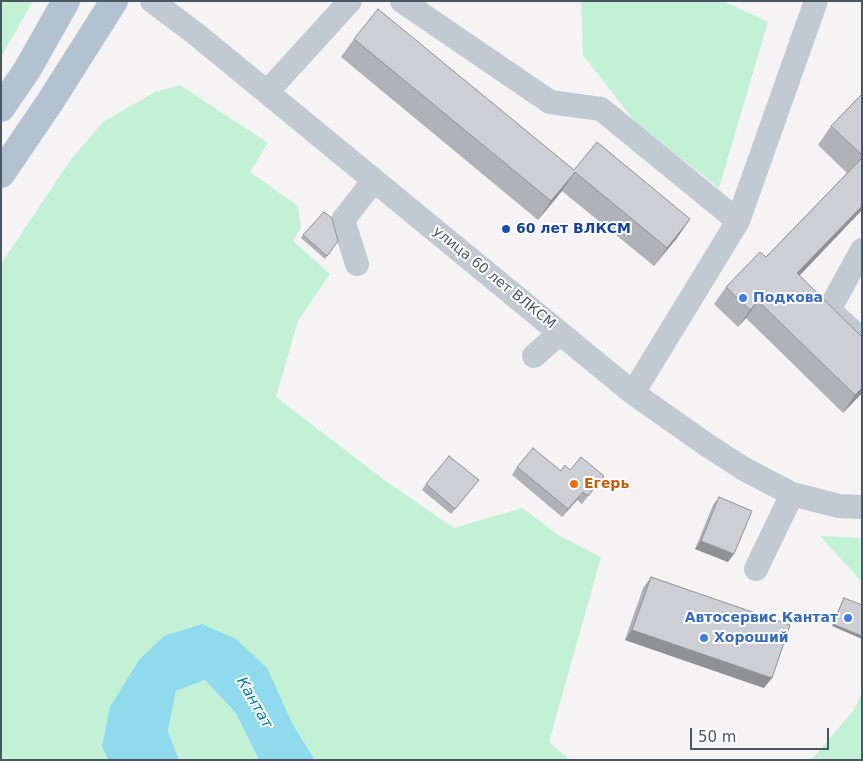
<!DOCTYPE html>
<meta charset="utf-8">
<style>
body{margin:0}
#map{position:relative;width:863px;height:761px;overflow:hidden;background:#f5f3f3;font-family:"DejaVu Sans",sans-serif}
canvas{display:block}
.frame{position:absolute;inset:0;border:2px solid #4a5661;pointer-events:none}
.scale{position:absolute;left:690px;top:728px;width:139px;height:22px;box-sizing:border-box;border:2px solid #4a5661;border-top:0;padding-left:6px;font-size:15px;line-height:18px;white-space:nowrap;color:#4a5661;-webkit-text-stroke:4px #fff;paint-order:stroke}
</style>
<div id="map">
<canvas width="863" height="761"></canvas>
<div class="frame"></div>
<div class="scale">50 m</div>
</div>
<script>
const ctx = document.querySelector('canvas').getContext('2d');
ctx.lineJoin = 'round';
function paint(path, color) {
  ctx.fillStyle = color;
  ctx.fill(path, 'evenodd');
}
function poly(rows) {
  const path = new Path2D();
  for (const r of rows) {
    path.moveTo(r[0], r[1]);
    for (let i = 2; i < r.length; i += 2) path.lineTo(r[i], r[i + 1]);
  }
  return path;
}
function trace(path, color, width, dash) {
  ctx.strokeStyle = color;
  ctx.lineWidth = width;
  ctx.lineCap = dash ? 'butt' : 'round';
  ctx.setLineDash(dash || []);
  ctx.stroke(path);
}
function write(font, color, halo, rows, align = 'center') {
  ctx.font = font + ' "DejaVu Sans",sans-serif';
  ctx.lineWidth = 4;
  ctx.setLineDash([]);
  ctx.textBaseline = 'middle';
  ctx.strokeStyle = halo;
  ctx.fillStyle = color;
  for (const [text, x, y, turn = 0] of rows) {
    ctx.save();
    ctx.translate(x, y);
    ctx.rotate((+turn || 0) * Math.PI / 180);
    ctx.textAlign = isNaN(turn) ? turn : align;
    if (halo) ctx.strokeText(text, 0, 0);
    ctx.fillText(text, 0, 0);
    ctx.restore();
  }
}
const green = poly([
 [1,1,33,1,1,57],
 [581,1,723,1,768,22,719,188,636,123,583,55],
 [180,85,268,143,250,172,298,206,301,227,293,241,330,274,298,321,276,397,387,482,454,528,522,508,560,536,601,557,549,742,570,760,315,760,293,725,236,639,102,746,108,760,1,760,1,264,69,162,103,122,155,92],
 [820,536,862,538,862,582],
 [206,680,236,713,259,760,179,760,168,731,176,691],
 [862,692,862,760,811,760,854,710]
]);
const water = poly([
 [202,624,236,639,267,668,293,725,315,760,259,760,236,713,205,680,176,691,168,731,179,760,108,760,102,746,110,707,139,660,164,636]
]);
const minor = poly([
 [152,1,196,34,633,393,707,445,744,469,792,494,839,506,862,507],
 [402,1,550,102,601,109,738,221],
 [267,92,350,1],
 [862,250,829,310,862,340],
 [357,264,343,220,374,180],
 [534,356,560,333],
 [633,393,738,221,816,1],
 [756,569,792,494]
]);
const major = poly([
 [1,108,27,70,66,1],
 [1,174,50,102,114,1]
]);
const wall = poly([
 [354,39,574,170,690,219,677,238,654,266,562,191,538,220,341,57],
 [862,94,862,210,799,275,862,337,862,393,843,413,746,318,738,327,714,304,726,287,766,257,847,173,818,145,831,126],
 [303,235,338,241,325,259,301,238],
 [517,467,561,471,570,470,604,476,582,504,577,500,562,517,512,475],
 [426,484,475,485,451,514,422,490],
 [719,497,728,562,695,549,713,505],
 [651,577,764,688,625,640,643,588],
 [844,598,862,605,832,626,842,601]
]);
const shadedWall = poly([
 [575,172,562,191,538,220,551,201],
 [862,206,862,210,785,291,797,273],
 [690,219,677,238,654,266,667,248],
 [758,301,746,318,738,327,750,310],
 [862,388,862,393,843,413,855,395],
 [583,492,577,500,562,517,568,509],
 [701,541,734,554,728,562,695,549],
 [833,624,862,636,862,639,832,626],
 [632,630,772,678,764,688,625,640]
]);
const building = poly([
 [378,9,574,170,597,142,690,219,667,248,575,172,551,201,354,39,378,9],
 [862,94,862,155,831,126,862,94],
 [862,158,862,206,797,273,862,337,862,388,855,395,758,301,750,310,726,287,760,252,766,257,862,158],
 [324,212,332,218,338,241,327,256,303,235,324,212],
 [533,448,561,471,565,465,570,470,581,457,604,476,588,496,583,492,568,509,517,467,533,448],
 [449,456,479,480,455,509,426,484,449,456],
 [719,497,752,511,734,554,701,541,719,497],
 [651,577,790,625,772,678,632,630,651,577],
 [844,598,862,605,862,636,833,624,844,598]
]);
const markers = [
 [506,229,5,"#1a4fb4"],
 [743,298,5,"#3f7fe0"],
 [574,484,5,"#e8710a"],
 [848,618,5,"#3f7fe0"],
 [704,638,5,"#3f7fe0"]
];
const transitNames = [
 ["60 лет ВЛКСМ",516,229]
];
const streetNames = [
 ["улица 60 лет ВЛКСМ",494,278,39]
];
const shopNames = [
 ["Подкова",753,298],
 ["Автосервис Кантат",838,618,"right"],
 ["Хороший",714,638]
];
const foodNames = [
 ["Егерь",584,484]
];
const waterNames = [
 ["Кантат",254,703,60]
];
paint(green, '#c3f1d5');
paint(water, '#90daee');
trace(minor, '#c1cad2', 24);
trace(major, '#b3c2d1', 28);
paint(wall, '#b0b2b7');
paint(shadedWall, '#909195');
paint(building, '#cdcfd5');
trace(building, '#909195', 1);
for (const [x, y, r, color] of markers) {
  const dot = new Path2D();
  dot.arc(x, y, r, 0, 2 * Math.PI);
  ctx.fillStyle = color;
  ctx.fill(dot);
  trace(dot, '#fff', 2);
}
write('bold 14px', '#164399', '#fff', transitNames, 'left');
write('14px', '#4a5661', '#fff', streetNames);
write('bold 14px', '#366cbe', '#fff', shopNames, 'left');
write('bold 14px', '#c56008', '#fff', foodNames, 'left');
write('italic 15px', '#0c7c9b', '#fff', waterNames);
</script>
